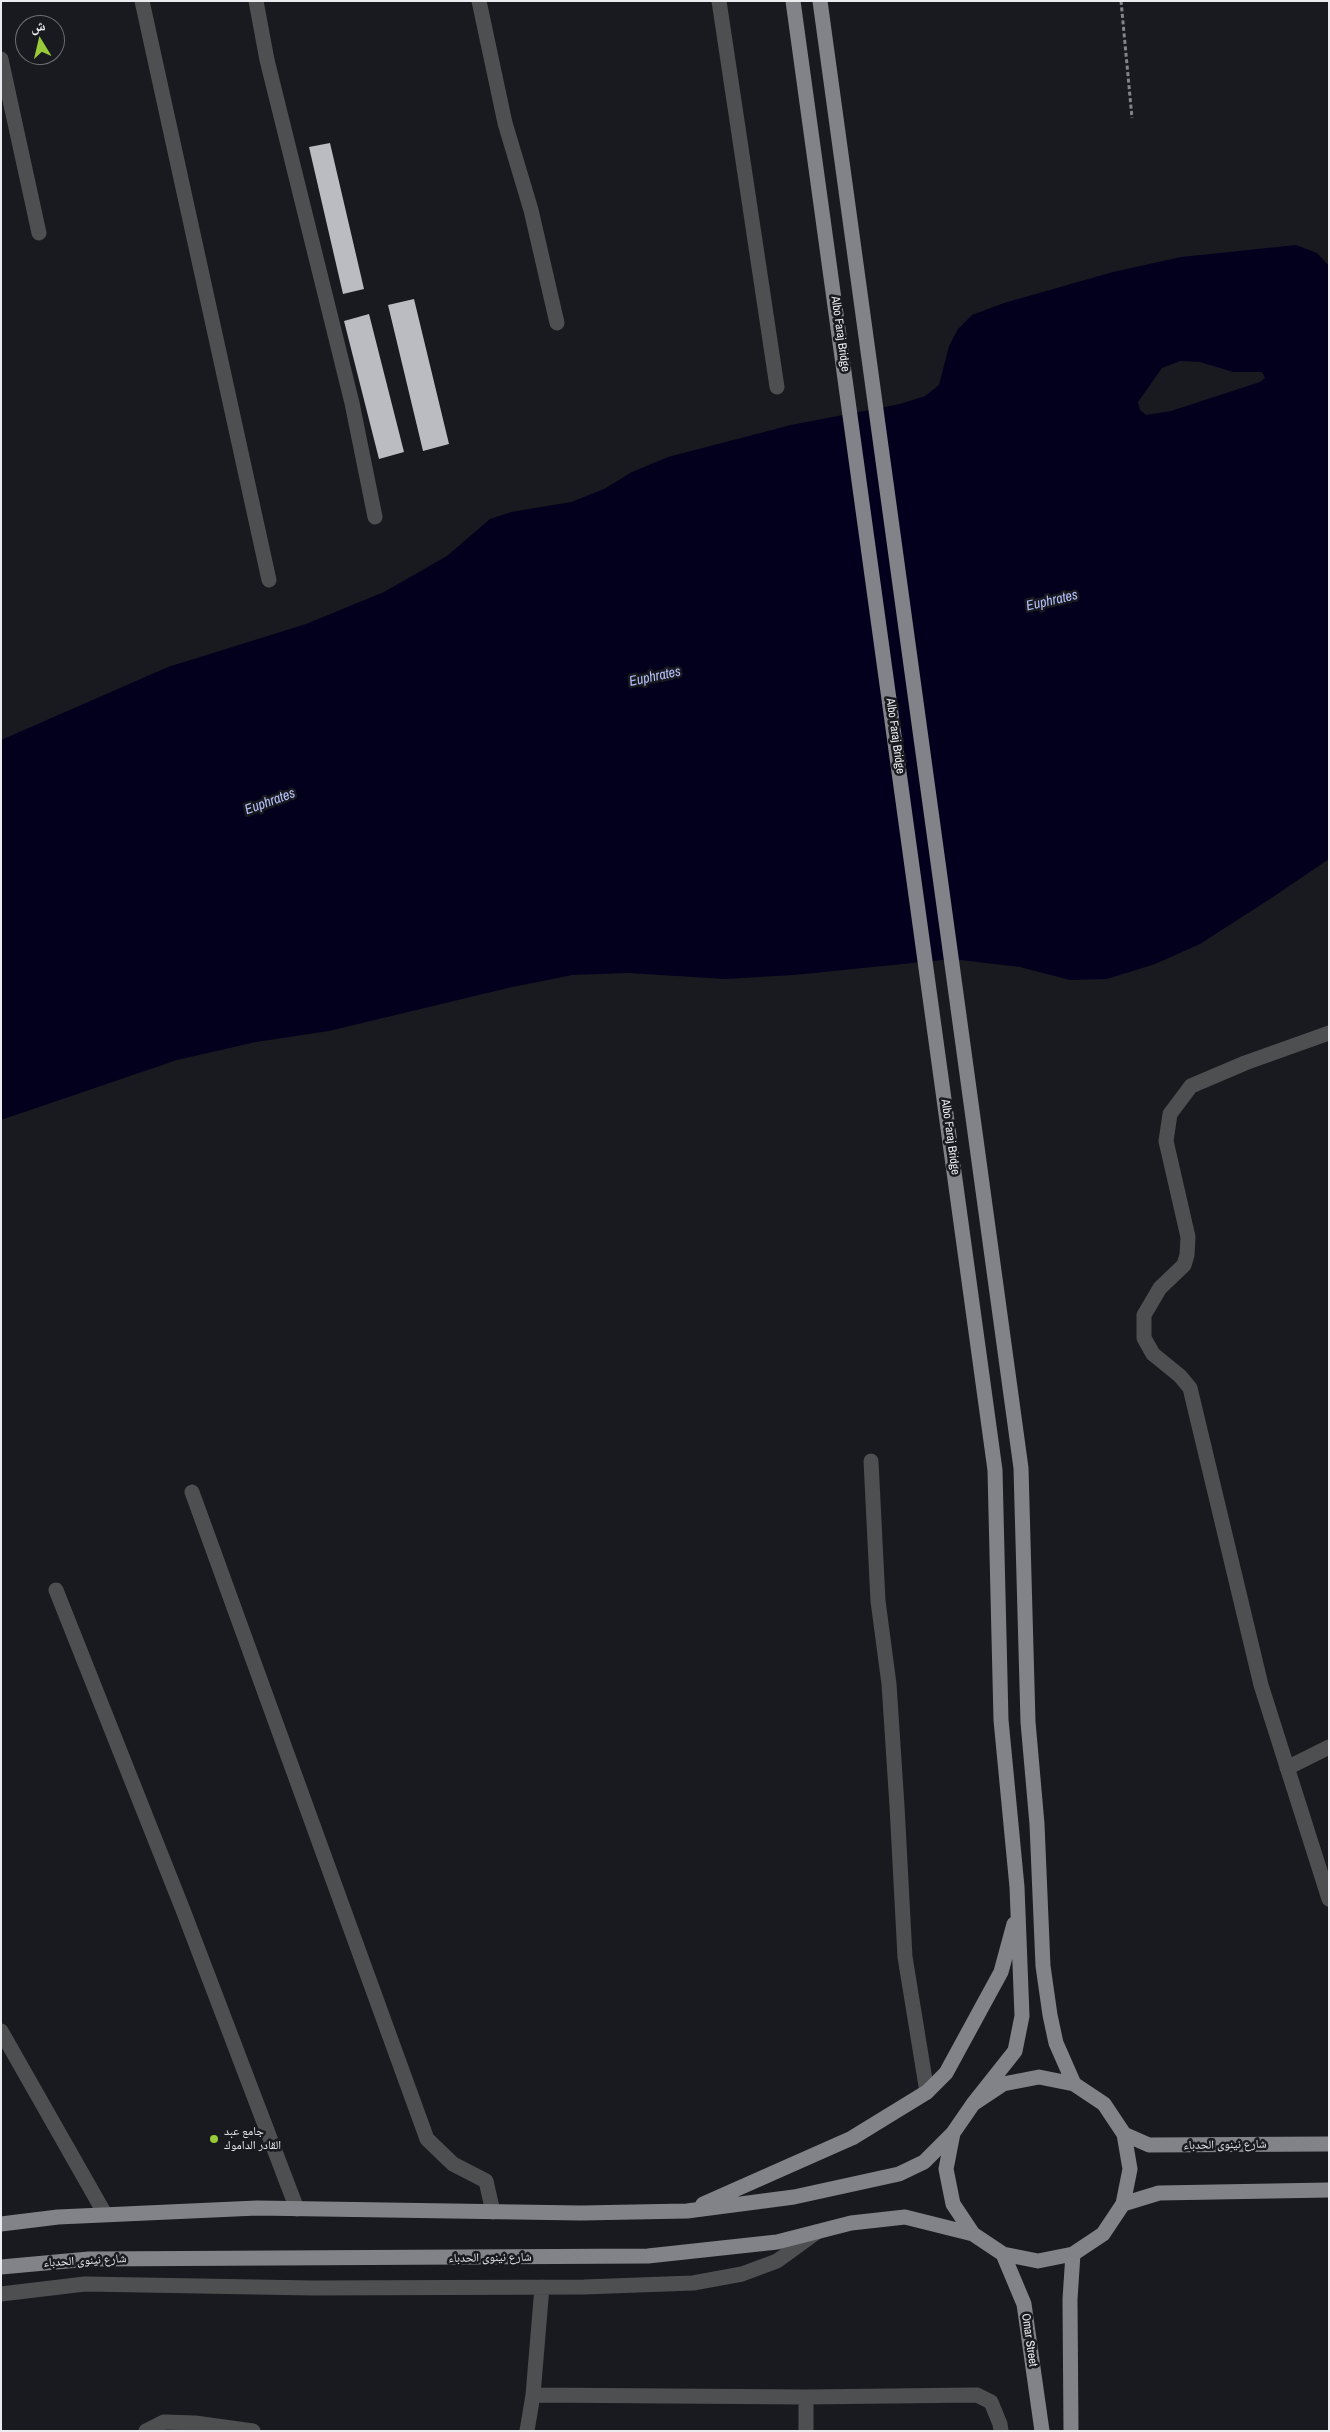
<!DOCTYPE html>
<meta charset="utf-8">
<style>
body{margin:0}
#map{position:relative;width:1330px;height:2432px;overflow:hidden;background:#191a1f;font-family:"Archivo Narrow","Noto Naskh Arabic",sans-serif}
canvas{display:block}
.frame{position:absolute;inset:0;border:2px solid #ebecef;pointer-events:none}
.north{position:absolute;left:15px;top:15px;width:50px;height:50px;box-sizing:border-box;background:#191a1f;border:1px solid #6d6e72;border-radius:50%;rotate:351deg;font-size:14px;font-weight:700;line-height:20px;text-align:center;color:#ebecef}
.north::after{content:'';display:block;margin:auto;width:18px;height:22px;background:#98cb37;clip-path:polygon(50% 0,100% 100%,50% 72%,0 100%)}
</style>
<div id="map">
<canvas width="1330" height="2432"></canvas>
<div class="frame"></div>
<div class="north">ش</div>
</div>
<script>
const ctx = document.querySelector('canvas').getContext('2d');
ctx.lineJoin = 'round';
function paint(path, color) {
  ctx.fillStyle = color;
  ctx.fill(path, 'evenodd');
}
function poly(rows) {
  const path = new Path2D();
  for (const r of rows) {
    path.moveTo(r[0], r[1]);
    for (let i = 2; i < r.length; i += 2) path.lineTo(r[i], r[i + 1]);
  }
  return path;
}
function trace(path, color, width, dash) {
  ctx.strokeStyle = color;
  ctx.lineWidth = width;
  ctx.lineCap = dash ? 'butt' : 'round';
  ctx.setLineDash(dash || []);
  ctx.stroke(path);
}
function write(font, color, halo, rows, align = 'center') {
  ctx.font = font + ' "Archivo Narrow","Noto Naskh Arabic",sans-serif';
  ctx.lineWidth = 5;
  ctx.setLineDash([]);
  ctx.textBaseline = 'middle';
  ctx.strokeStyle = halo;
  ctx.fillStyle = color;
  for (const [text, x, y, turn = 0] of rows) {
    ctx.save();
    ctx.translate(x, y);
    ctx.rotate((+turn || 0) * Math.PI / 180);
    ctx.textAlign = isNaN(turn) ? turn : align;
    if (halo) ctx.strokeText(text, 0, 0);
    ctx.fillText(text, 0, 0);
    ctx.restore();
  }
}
const water = poly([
 [1296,245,1317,253,1329,266,1329,859,1273,897,1200,944,1155,964,1107,979,1070,980,1020,967,952,959,794,975,725,979,628,973,572,975,508,988,329,1031,256,1042,177,1060,1,1120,1,740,168,667,306,624,384,592,447,556,490,519,511,512,571,502,604,489,632,472,668,457,791,425,900,404,925,396,939,385,949,346,958,329,972,315,1004,303,1113,272,1181,257],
 [1180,361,1200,362,1233,372,1262,372,1265,378,1260,382,1171,411,1146,415,1140,410,1138,402,1162,368]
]);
const building = poly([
 [330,143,364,289,343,294,309,147],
 [414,299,449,444,423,451,388,305],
 [369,314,404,452,379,459,344,321]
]);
const path = poly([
 [1121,1,1132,118]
]);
const minor = poly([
 [142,1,269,580],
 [256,1,267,60,352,403,375,517],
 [479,1,505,123,531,210,557,323],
 [719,1,777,387],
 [1,59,39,233],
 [1329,1033,1245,1063,1191,1086,1170,1114,1166,1141,1188,1237,1187,1255,1184,1265,1160,1288,1144,1315,1144,1338,1153,1354,1180,1376,1190,1388,1261,1685,1329,1899],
 [871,1461,878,1601,889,1684,897,1806,905,1957,927,2092],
 [192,1492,427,2139,453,2164,486,2181,493,2212],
 [56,1590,183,1910,297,2209],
 [1287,1768,1329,1747],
 [1,2031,105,2214],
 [1,2294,85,2284,313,2288,584,2287,693,2283,742,2274,777,2261,817,2232],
 [533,2395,806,2397,977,2395,991,2402,1000,2424,1001,2431],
 [806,2397,806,2431],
 [146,2431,164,2422,195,2423,253,2431],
 [527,2431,533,2395,542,2287]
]);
const major = poly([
 [793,1,995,1470,1001,1720,1017,1887,1022,2016,1015,2051,973,2104],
 [820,1,1021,1468,1028,1722,1037,1824,1043,1966,1050,2015,1056,2043,1074,2084],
 [1124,2134,1149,2145,1329,2144],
 [703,2204,852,2138,927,2092,946,2073,1001,1972,1014,1924],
 [1123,2204,1159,2193,1329,2190],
 [1,2224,58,2217,257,2208,581,2213,687,2211,794,2197,899,2174,924,2162,953,2133],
 [1003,2254,1024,2304,1042,2431],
 [1,2267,89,2259,648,2256,777,2242,851,2223,905,2217,973,2234,1003,2254,1038,2261,1073,2254,1103,2234,1123,2204,1130,2169,1124,2134,1104,2104,1074,2084,1039,2077,1003,2084,973,2104,953,2133,946,2169,953,2204,973,2234],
 [1071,2431,1070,2299,1073,2254]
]);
const markers = [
 [214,2139,5,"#98cb37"]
];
const streetNames = [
 ["Albo Faraj Bridge",840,334,82],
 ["Albo Faraj Bridge",895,736,82],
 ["Albo Faraj Bridge",950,1137,82],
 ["شارع نينوى الحدباء",1225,2145,-1],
 ["شارع نينوى الحدباء",490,2258,-1],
 ["شارع نينوى الحدباء",85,2261,-3],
 ["Omar Street",1029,2340,82]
];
const poiNames = [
 ["جامع عبد",224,2132],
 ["القادر الداموك",224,2146]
];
const waterNames = [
 ["Euphrates",1052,601,-13],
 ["Euphrates",655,677,-12],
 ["Euphrates",270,802,-20]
];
paint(water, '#03001e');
paint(building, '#bbbcc2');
trace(path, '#838488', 3, [4, 2.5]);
trace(minor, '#4e4f51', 15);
trace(major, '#828388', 15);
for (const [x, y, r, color] of markers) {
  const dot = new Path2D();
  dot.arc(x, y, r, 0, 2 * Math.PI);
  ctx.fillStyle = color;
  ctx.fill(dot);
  trace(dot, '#191a1f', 2);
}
write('12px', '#ebecef', '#191a1f', streetNames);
write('12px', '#ebecef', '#191a1f', poiNames, 'left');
write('italic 14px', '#b6c0fb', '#191a1f', waterNames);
</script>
